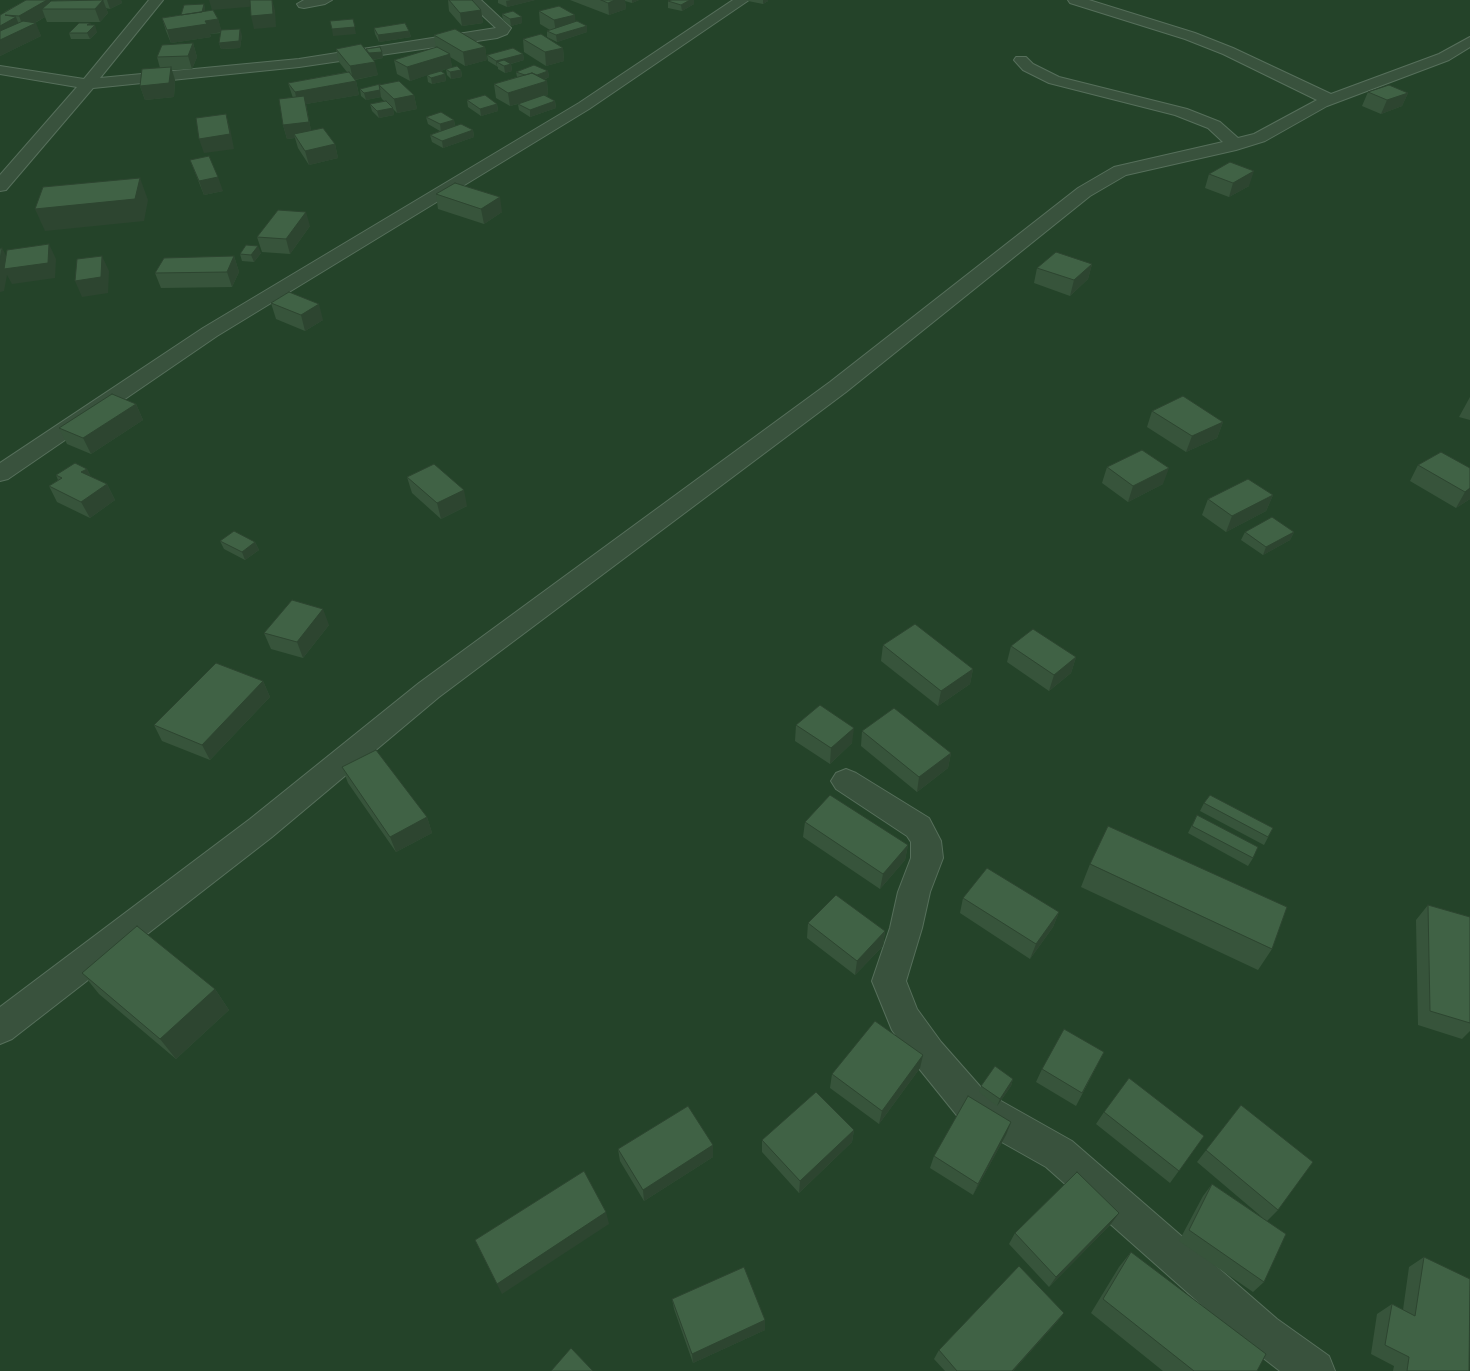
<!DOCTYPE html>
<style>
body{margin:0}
canvas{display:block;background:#244329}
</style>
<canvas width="1470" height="1371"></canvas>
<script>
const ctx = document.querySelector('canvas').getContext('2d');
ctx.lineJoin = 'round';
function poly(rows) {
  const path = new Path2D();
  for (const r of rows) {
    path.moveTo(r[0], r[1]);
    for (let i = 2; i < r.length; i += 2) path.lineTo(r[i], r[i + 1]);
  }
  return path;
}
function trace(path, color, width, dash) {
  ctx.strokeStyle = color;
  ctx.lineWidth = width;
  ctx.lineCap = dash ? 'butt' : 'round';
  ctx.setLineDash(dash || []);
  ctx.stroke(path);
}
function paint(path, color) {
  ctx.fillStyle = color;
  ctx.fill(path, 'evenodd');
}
const street = poly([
 [149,0,163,0,100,78,299,59,496,28,466,0,481,0,511,28,507,34,497,38,299,67,93,88,6,190,0,191,0,175,77,87,0,74,0,66,84,79,149,0],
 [304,0,332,0,325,4,304,8,299,7,297,4,304,0],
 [733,0,749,0,589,109,217,336,8,479,0,481,0,463,203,328,579,103,733,0],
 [1068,0,1089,0,1195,33,1233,48,1331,94,1439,54,1470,37,1470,47,1449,60,1327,106,1265,141,1236,150,1126,175,1090,196,846,392,439,697,272,837,12,1039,0,1044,0,1007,250,819,419,683,830,382,1078,188,1114,167,1223,142,1208,128,1175,115,1049,83,1023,70,1014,60,1016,57,1026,57,1033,64,1059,77,1187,109,1220,122,1238,138,1254,134,1317,100,1223,54,1185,39,1070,3,1068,0],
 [846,769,856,773,929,818,941,841,943,858,930,892,922,928,906,981,917,1009,941,1042,985,1092,1072,1141,1277,1319,1329,1356,1335,1371,1280,1371,1249,1347,1046,1167,959,1118,917,1066,892,1030,872,981,890,928,898,892,911,858,911,842,907,836,836,789,831,781,836,773,846,769]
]);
const wall = poly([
 [26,0,50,0,50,1,69,0,121,0,122,3,110,9,106,8,108,13,100,22,47,22,45,17,35,23,41,36,0,56,4,12],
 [448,0,472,0,481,10,483,23,462,26,449,11],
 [498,0,535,0,507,7,498,3],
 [570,0,639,0,632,3,625,1,626,9,609,15],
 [671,0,694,0,694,4,682,11,668,8,668,1],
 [748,0,768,0,768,1,763,4,748,1],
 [204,4,205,12,218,19,221,30,242,35,240,48,221,49,219,43,221,33,210,34,211,37,171,43,166,31,162,18,181,15],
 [539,11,587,26,587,32,557,42,547,37,547,31,550,30,540,24],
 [502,14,522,23,511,26,503,20],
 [90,23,91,25,97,32,90,39,71,39,69,33],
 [374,28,409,31,411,37,379,42,375,34],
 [434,35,485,47,487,60,465,66,450,57,452,67,461,70,462,77,451,79,447,75,446,69,436,73,445,74,446,81,432,84,428,82,427,75,410,81,397,74,394,60,436,48],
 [523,39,563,48,564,61,546,66,524,52],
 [193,43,197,57,192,69,172,70,175,80,174,97,145,100,140,86,160,68,157,57],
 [336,49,367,52,366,49,382,52,383,58,373,60,378,75,355,80,356,81,359,95,306,104,311,131,335,144,338,158,309,165,298,148,295,138,287,139,283,125,293,98,288,83,347,72,339,62],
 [523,54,524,60,511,64,512,71,505,73,498,69,498,67,488,61,487,55],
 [548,71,549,77,544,80,547,81,548,95,545,96,555,101,556,108,530,117,519,110,518,104,510,106,496,98,494,84,517,77,516,72],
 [380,84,414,95,417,109,397,113,393,109,394,115,379,118,372,111,370,104,384,101,382,99,381,97,366,100,361,96,360,89],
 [1368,92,1408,93,1402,106,1381,114,1362,106],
 [467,100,497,104,498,111,481,116,468,107],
 [426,117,454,120,455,126,473,130,474,137,443,148,432,142,430,135,440,131,428,124],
 [190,160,223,191,204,195],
 [1209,174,1249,186,1229,197,1205,188],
 [436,194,502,212,484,224,438,209],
 [310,226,290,254,262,252,257,237],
 [261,253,254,262,242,261,240,254],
 [234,256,239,272,232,287,161,288,155,273],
 [1092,264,1088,279,1070,296,1034,283,1037,268],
 [271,303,323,320,305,331,276,319],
 [1470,397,1470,420,1459,417],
 [136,404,143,420,91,454,67,444,59,428],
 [1152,411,1223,422,1217,438,1186,452,1147,427],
 [1441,452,1470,499,1456,508,1410,481,1418,465],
 [1107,467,1163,484,1128,502,1102,483],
 [87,469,91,477,107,484,115,500,90,518,57,502,49,486,58,480,56,475],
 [407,477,467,506,441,519,412,493],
 [1273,495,1266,511,1226,532,1202,515,1208,499],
 [1245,532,1294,532,1290,540,1263,555,1241,540],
 [220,541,255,542,259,550,245,560,224,549],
 [329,625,303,658,271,649,264,633],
 [883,645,973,669,970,684,938,706,881,661],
 [1011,646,1076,657,1071,673,1049,691,1007,662],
 [263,681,270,697,210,760,162,741,154,725],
 [796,725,852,743,830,764,795,741],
 [862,731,951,753,948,768,917,792,861,746],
 [342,767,427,817,432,833,396,852,348,783],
 [1204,803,1273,828,1264,845,1200,811],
 [1197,815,1253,858,1248,866,1188,833],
 [805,822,908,845,905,860,880,889,803,837],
 [1090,864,1272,949,1258,970,1081,887],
 [963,898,1059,912,1053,927,1030,959,960,913],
 [1428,905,1470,917,1470,1031,1462,1039,1418,1025,1416,920],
 [808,923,885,931,883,946,855,975,807,938],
 [82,973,215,989,229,1010,176,1059,99,994],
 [1104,1052,1076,1106,1036,1082,1042,1069],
 [923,1055,920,1068,879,1124,830,1088,832,1074],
 [1013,1079,1011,1086,997,1106,979,1092,981,1086],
 [1241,1105,1278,1210,1267,1221,1264,1282,1253,1292,1179,1241,1203,1196,1212,1184,1263,1218,1197,1162],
 [1104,1112,1204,1136,1170,1183,1096,1124],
 [1011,1122,1006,1135,973,1195,930,1168,934,1156],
 [854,1130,852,1142,799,1193,762,1152,762,1140],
 [618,1149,713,1157,644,1201,620,1161],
 [1111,1224,1049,1287,1009,1244,1015,1233],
 [1131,1252,1257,1371,1163,1371,1091,1313,1119,1267],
 [1424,1257,1469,1371,1393,1371,1394,1366,1371,1354,1377,1314,1392,1304,1403,1310,1409,1267],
 [672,1299,765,1320,765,1330,693,1363,674,1309],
 [1064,1313,1057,1322,1013,1371,945,1371,934,1359,939,1350]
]);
const shadedWall = poly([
 [47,0,50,0,53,9,42,9,45,17,27,27,36,23,41,36,0,56,0,26,16,17,21,30,24,29,19,16],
 [103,0,108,13,100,22,95,9],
 [107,0,121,0,122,3,110,9],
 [209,0,260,0,259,6,212,10],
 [272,0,275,10,276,27,254,29,251,16],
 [511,0,535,0,507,7,506,1],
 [615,0,625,0,626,9,609,15,608,3],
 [632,0,639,0,632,3],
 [690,0,694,0,694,4,682,11,681,5],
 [763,0,768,0,768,1,763,4],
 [204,4,205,10,203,22,181,17],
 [481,10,483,23,462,26,460,13],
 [575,15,576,28,556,33,554,20],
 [522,17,522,23,511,26,510,19],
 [218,19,222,32,210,34,211,37,171,43,167,30,205,21],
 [353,19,356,34,333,36,332,29],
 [90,23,92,28,95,25,97,32,90,39,87,33,87,25],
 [587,26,587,32,557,42,556,35],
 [240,29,242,35,240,48,221,49,219,43],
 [409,31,411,37,379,42,378,35],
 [193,43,197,57,192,69,188,56],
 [485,47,487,60,465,66,463,52],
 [563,48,564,61,546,66,545,52],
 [382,52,383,58,370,60,369,53],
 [450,54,452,67,410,81,407,67],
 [523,54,524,60,503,66,497,62,497,68,496,61],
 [375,62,378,75,353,80,350,66],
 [511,64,512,71,505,73,504,66],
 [171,67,175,80,174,97,145,100,140,86],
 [461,70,462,77,451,79,450,72],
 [548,71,549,77,532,85,531,78],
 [445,74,446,81,432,84,431,78],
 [356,81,359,95,306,104,312,136,294,134,295,138,287,139,283,125,298,106,295,92],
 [547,81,548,95,510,106,508,93],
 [380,90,381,97,366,100,364,93],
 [1408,93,1402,106,1381,114,1387,100],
 [414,95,417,109,397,113,394,99],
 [555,101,556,108,530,117,530,110],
 [497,104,498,111,481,116,480,109],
 [393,108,394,115,379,118,377,111],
 [226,114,230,128,234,149,204,153,199,139],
 [454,120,455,127,441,132,440,124],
 [473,130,474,137,443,148,442,141],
 [335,144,338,158,309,165,305,151],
 [1254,171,1249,186,1229,197,1233,183],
 [218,177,223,191,204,195,199,181],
 [140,178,148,200,144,221,45,231,35,209],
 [500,197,502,212,484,224,481,209],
 [306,212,310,226,290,254,286,239],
 [49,244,56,259,55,278,12,284,7,275,4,291,0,292,0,260,2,248,10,263],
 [258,246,261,253,254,262,251,255],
 [102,256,109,271,108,293,82,297,75,281],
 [234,256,239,272,232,287,227,272],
 [1092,264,1088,279,1070,296,1074,280],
 [319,304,323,320,305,331,301,315],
 [136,404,143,420,91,454,83,438],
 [1223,422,1217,438,1186,452,1192,436],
 [1169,468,1163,484,1128,502,1133,486],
 [87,469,95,485,81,472],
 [107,484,115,500,90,518,81,502],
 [1470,488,1470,499,1456,508,1465,492],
 [464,490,467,506,441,519,437,503],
 [1273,495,1266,511,1226,532,1232,516],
 [1294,532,1290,540,1263,555,1266,547],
 [255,542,259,550,245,560,242,552],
 [323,609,329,625,303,658,297,642],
 [1076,657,1071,673,1049,691,1054,675],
 [973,669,970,684,938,706,941,691],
 [263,681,270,697,210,760,202,745],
 [854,728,852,743,830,764,831,748],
 [951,753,948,768,917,792,919,777],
 [427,817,432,833,396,852,390,837],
 [908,845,905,860,880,889,883,874],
 [1059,912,1053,927,1030,959,1036,944],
 [885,931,883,946,855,975,857,961],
 [215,989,229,1010,176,1059,160,1039],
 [923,1055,920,1068,879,1124,882,1111],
 [1013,1079,1011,1086,997,1106,1000,1099],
 [1011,1122,1006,1135,973,1195,978,1184],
 [854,1130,852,1142,799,1193,800,1181],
 [713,1145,713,1157,644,1201,643,1190],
 [606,1212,609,1224,502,1294,497,1284],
 [1119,1213,1111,1224,1049,1287,1056,1277],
 [1064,1313,1057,1322,1013,1371,1012,1371],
 [765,1320,765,1330,693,1363,692,1354]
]);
const building = poly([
 [26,0,47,0,19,16,5,15,16,17,0,26,0,15,26,0],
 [103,0,95,9,42,9,51,1,103,0],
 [250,0,272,0,273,14,251,16,250,0],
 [449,0,472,0,481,10,460,13,449,0],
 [601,0,615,0,608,3,601,0],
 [671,0,690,0,681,5,668,1,671,0],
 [204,4,202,12,181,15,184,5,204,4],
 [559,6,575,15,554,20,539,11,559,6],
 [213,10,218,19,205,21,207,24,167,30,162,18,213,10],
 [513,11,522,17,510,19,502,14,513,11],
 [353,19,355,27,332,29,330,21,353,19],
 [23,21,36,23,0,40,0,31,23,21],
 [577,21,587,26,556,35,547,31,577,21],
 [79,23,90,23,87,25,95,25,87,33,69,33,79,23],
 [405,23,409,31,378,35,374,28,405,23],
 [240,29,239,41,219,43,221,30,240,29],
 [455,29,485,47,463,52,434,35,455,29],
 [541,34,563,48,545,52,523,39,541,34],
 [193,43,188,56,157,57,162,45,193,43],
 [361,44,375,62,350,66,336,49,361,44],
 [380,47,382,52,369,53,366,49,380,47],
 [437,47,450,54,407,67,394,60,437,47],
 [513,48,523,54,496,61,487,55,513,48],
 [504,60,511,64,504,66,497,62,504,60],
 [534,65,548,71,537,75,532,73,525,75,516,72,534,65],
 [457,66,461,70,450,72,446,69,457,66],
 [171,67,169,83,140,86,142,69,171,67],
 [441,71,445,74,431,78,427,75,441,71],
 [349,72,356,81,295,92,288,83,349,72],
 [532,73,547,81,508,93,494,84,532,73],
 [399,81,414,95,394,99,379,85,399,81],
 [380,84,379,85,380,90,364,93,360,89,380,84],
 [1389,85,1408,93,1387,100,1368,92,1389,85],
 [485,95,497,104,480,109,467,100,485,95],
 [544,95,555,101,530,110,518,104,544,95],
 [304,96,309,122,283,125,279,99,304,96],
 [386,101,393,108,377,111,370,104,386,101],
 [441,112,454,120,440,124,426,117,441,112],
 [226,114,230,134,199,139,196,118,226,114],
 [461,124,473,130,442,141,430,135,461,124],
 [323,128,335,144,305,151,294,134,323,128],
 [209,156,218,177,199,181,190,160,209,156],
 [1230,162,1254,171,1233,183,1209,174,1230,162],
 [140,178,135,199,35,209,43,187,140,178],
 [455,183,500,197,481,209,436,194,455,183],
 [278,210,306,212,286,239,257,237,278,210],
 [49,244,48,263,4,269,7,250,49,244],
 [246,245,258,246,251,255,240,254,246,245],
 [2,248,0,260,0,249,2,248],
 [1056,252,1092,264,1074,280,1037,268,1056,252],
 [102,256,101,277,75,281,77,259,102,256],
 [234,256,227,272,155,273,164,258,234,256],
 [289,292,319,304,301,315,271,303,289,292],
 [112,394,136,404,83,438,59,428,112,394],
 [1183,396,1223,422,1192,436,1152,411,1183,396],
 [1142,450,1169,468,1133,486,1107,467,1142,450],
 [1441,452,1470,468,1470,488,1465,492,1418,465,1441,452],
 [75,463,87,469,81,472,107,484,81,502,49,486,62,478,56,475,75,463],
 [434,464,464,490,437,503,407,477,434,464],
 [1248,479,1273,495,1232,516,1208,499,1248,479],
 [1272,517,1294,532,1266,547,1245,532,1272,517],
 [234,531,255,542,242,552,220,541,234,531],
 [292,600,323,609,297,642,264,633,292,600],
 [915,624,973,669,941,691,883,645,915,624],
 [1033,629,1076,657,1054,675,1011,646,1033,629],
 [216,663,263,681,202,745,154,725,216,663],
 [820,705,854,728,831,748,796,725,820,705],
 [894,708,951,753,919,777,862,731,894,708],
 [376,750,427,817,390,837,342,767,376,750],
 [830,795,908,845,883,874,805,822,830,795],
 [1210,795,1273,828,1268,837,1204,803,1210,795],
 [1197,815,1258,847,1253,858,1192,826,1197,815],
 [1108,826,1287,907,1272,949,1090,864,1108,826],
 [987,868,1059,912,1036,944,963,898,987,868],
 [836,895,885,931,857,961,808,923,836,895],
 [1428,905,1470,917,1470,1023,1430,1011,1428,905],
 [137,926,215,989,160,1039,82,973,137,926],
 [875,1021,923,1055,882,1111,832,1074,875,1021],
 [1064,1029,1104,1052,1082,1093,1042,1069,1064,1029],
 [995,1066,1013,1079,1000,1099,981,1086,995,1066],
 [1129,1078,1204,1136,1179,1171,1104,1112,1129,1078],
 [816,1092,854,1130,800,1181,762,1140,816,1092],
 [968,1096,1011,1122,978,1184,934,1156,968,1096],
 [1241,1105,1313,1162,1278,1210,1206,1150,1241,1105],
 [688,1106,713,1145,643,1190,618,1149,688,1106],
 [584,1171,606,1212,497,1284,475,1240,584,1171],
 [1077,1172,1119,1213,1056,1277,1015,1233,1077,1172],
 [1212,1184,1286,1234,1264,1282,1189,1230,1212,1184],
 [1131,1252,1266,1354,1257,1371,1194,1371,1103,1299,1131,1252],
 [1424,1257,1470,1279,1469,1371,1407,1371,1409,1357,1385,1345,1392,1304,1415,1316,1424,1257],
 [1019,1266,1064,1313,1012,1371,957,1371,939,1350,1019,1266],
 [744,1267,765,1320,692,1354,672,1299,744,1267],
 [571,1348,593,1371,551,1371,571,1348]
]);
trace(street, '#566f5b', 2);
paint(street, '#39523d');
paint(wall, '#37543b');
paint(shadedWall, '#2d4530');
paint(building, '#406245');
trace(building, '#2d4530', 1);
</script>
